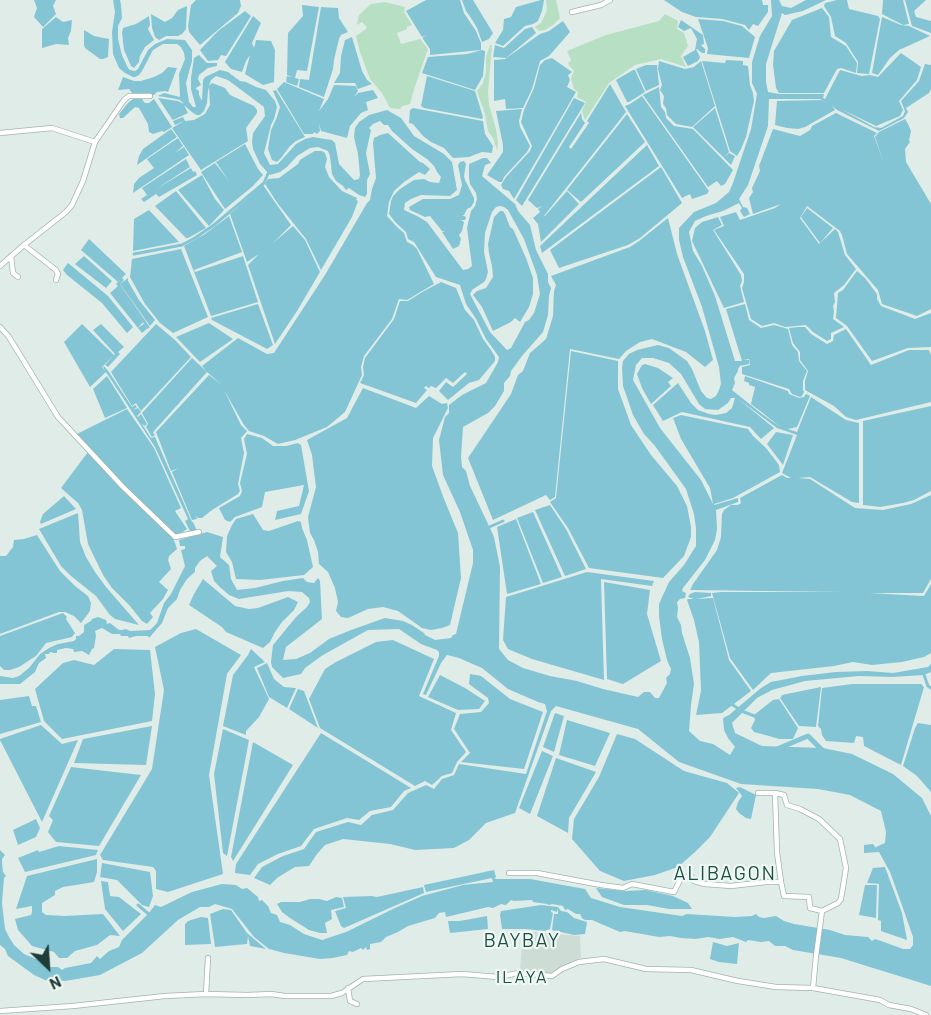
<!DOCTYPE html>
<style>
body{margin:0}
#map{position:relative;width:931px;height:1015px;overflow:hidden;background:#e0ece7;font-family:Barlow,sans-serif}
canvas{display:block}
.north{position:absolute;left:18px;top:937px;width:60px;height:60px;-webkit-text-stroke:4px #f0f8f4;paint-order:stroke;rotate:155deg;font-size:16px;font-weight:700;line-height:24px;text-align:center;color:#1f3d36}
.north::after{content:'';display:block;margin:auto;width:21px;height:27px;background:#1f3d36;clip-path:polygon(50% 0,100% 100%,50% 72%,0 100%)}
</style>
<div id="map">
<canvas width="931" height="1015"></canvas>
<div class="north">N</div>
</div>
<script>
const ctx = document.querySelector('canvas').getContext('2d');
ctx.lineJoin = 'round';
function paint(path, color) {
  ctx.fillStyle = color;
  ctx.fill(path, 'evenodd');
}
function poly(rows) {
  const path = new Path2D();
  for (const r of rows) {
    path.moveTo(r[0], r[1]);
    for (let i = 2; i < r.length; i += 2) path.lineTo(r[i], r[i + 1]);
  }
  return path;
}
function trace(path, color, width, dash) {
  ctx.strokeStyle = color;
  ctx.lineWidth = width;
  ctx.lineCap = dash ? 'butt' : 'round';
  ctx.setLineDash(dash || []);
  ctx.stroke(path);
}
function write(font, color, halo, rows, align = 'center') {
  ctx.font = font + ' Barlow,sans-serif';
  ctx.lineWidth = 4.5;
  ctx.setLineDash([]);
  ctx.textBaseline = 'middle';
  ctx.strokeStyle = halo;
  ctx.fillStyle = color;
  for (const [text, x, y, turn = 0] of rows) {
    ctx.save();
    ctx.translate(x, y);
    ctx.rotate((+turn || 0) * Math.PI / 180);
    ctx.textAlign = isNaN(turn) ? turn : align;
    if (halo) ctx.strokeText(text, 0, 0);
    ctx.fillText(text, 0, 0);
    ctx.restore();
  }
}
const built = poly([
 [523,931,580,936,581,958,549,974,520,971]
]);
const green = poly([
 [546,0,556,0,560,18,553,25,545,30,539,31,535,27,541,23,547,10],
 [385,2,405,7,404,12,412,25,407,27,407,29,397,33,401,44,420,39,428,49,414,89,410,104,402,106,400,109,390,108,382,93,370,79,360,52,356,36,366,29,367,27,362,22,357,25,359,15,371,4],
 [665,14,678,21,677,29,684,33,688,46,681,56,686,67,661,59,635,65,609,83,585,120,582,111,586,102,577,97,578,92,574,89,571,78,574,71,568,64,571,60,567,51,606,35,659,21],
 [490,45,492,45,488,92,489,105,496,129,498,143,497,150,493,138,488,131,485,114,477,91,483,83,486,72,486,57]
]);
const water = poly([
 [34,0,56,0,53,6,56,14,43,27,34,17,37,8],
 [113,0,120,0,121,5,122,18,118,26,118,39,122,55,128,68,130,70,135,71,138,69,148,50,155,44,167,39,185,40,192,50,192,61,186,83,189,102,193,107,196,107,191,89,191,78,194,58,199,55,207,63,217,63,217,66,208,68,199,75,198,79,201,85,197,87,196,89,199,91,199,95,202,101,203,80,205,77,220,70,228,72,240,81,246,82,256,87,266,90,275,101,277,107,274,119,271,125,264,153,270,165,278,164,296,144,305,139,313,137,325,139,332,140,335,143,339,164,354,180,359,179,360,175,358,154,354,137,355,128,359,122,369,115,387,110,401,118,414,136,444,154,452,162,457,190,450,196,421,195,411,199,405,203,404,210,419,217,427,222,463,270,468,269,472,266,467,228,471,211,475,206,477,199,476,193,470,184,469,178,469,164,483,158,487,158,491,163,485,165,482,176,515,204,518,211,530,225,536,250,548,274,548,282,551,288,549,296,548,315,543,332,522,356,511,371,510,376,504,383,504,391,495,406,488,413,463,427,461,457,462,467,466,471,470,486,490,528,494,537,500,567,499,649,508,660,523,668,550,676,577,681,603,689,638,697,644,692,650,692,655,698,659,698,667,683,666,678,670,674,671,669,667,660,662,639,659,616,659,604,669,582,684,565,696,546,696,528,694,514,686,489,655,446,644,434,633,415,623,386,622,368,623,361,629,354,637,350,658,345,669,348,687,361,692,369,701,391,707,398,711,399,716,396,719,390,721,384,719,367,702,307,683,257,679,240,679,228,694,212,716,203,729,192,733,183,751,129,757,94,752,83,752,62,760,36,772,16,771,0,779,0,782,6,791,8,806,0,826,0,803,11,785,15,782,13,766,64,766,82,768,92,779,94,824,94,823,98,825,99,840,70,862,76,870,75,878,77,901,53,921,67,917,80,899,101,903,110,900,116,876,126,841,109,874,127,881,128,903,116,905,111,901,101,919,81,925,64,931,65,931,89,929,93,906,108,908,112,904,118,879,131,837,110,832,106,835,110,805,127,798,129,787,128,775,125,777,101,821,100,828,104,820,99,769,99,768,126,748,185,739,199,743,207,747,208,750,214,744,217,740,211,742,208,739,203,723,211,706,216,695,221,689,232,693,251,702,266,715,296,735,361,742,361,726,309,745,304,749,320,761,328,774,325,788,329,792,345,798,352,799,361,807,371,803,381,803,390,804,392,802,396,800,397,792,394,789,389,742,374,742,367,750,365,749,359,743,360,749,360,749,364,740,366,738,369,738,371,734,378,735,383,732,390,762,414,782,428,751,404,755,387,749,385,749,383,744,381,745,376,788,391,789,394,799,398,804,397,806,394,810,396,797,427,788,429,797,432,811,397,846,420,859,423,859,503,852,502,810,477,798,478,810,479,855,508,883,510,911,504,931,495,931,579,923,593,869,593,924,596,931,584,931,653,924,657,902,662,872,665,853,662,834,666,771,673,753,690,730,658,712,593,721,592,843,592,690,590,693,584,717,550,721,537,722,514,724,510,731,505,738,505,741,503,740,498,782,475,787,478,791,478,782,473,797,435,777,428,737,398,774,428,761,439,750,427,682,412,663,421,653,405,678,383,691,403,698,410,709,414,716,415,726,413,732,408,735,398,731,398,728,403,718,410,705,409,699,404,681,374,669,363,653,358,642,358,636,365,633,380,660,428,701,480,713,504,710,488,681,439,673,418,681,415,748,429,753,436,766,448,779,465,780,472,733,498,714,504,714,505,738,498,738,502,716,510,717,529,715,540,705,560,683,588,682,591,686,593,685,598,680,599,677,602,678,608,677,617,681,625,682,633,690,658,694,684,691,705,689,731,700,741,713,744,730,755,735,747,728,738,724,730,723,718,729,715,761,688,771,682,802,676,836,672,867,671,893,673,928,667,931,664,931,672,924,675,892,677,859,676,805,681,772,690,757,698,732,723,735,733,762,746,823,748,852,754,893,774,922,798,931,816,931,986,841,958,793,950,785,946,775,946,769,941,761,942,748,940,746,942,733,937,720,939,708,937,696,939,681,938,670,936,659,937,625,931,620,932,592,920,585,920,582,918,580,914,576,914,568,909,565,910,563,906,552,904,549,905,547,904,533,902,532,900,514,901,511,900,506,905,501,904,493,908,488,907,446,917,445,912,439,913,435,918,408,926,398,932,386,937,381,942,370,944,370,949,367,950,366,947,363,950,361,948,353,952,349,951,347,955,333,958,320,959,284,953,269,949,254,937,232,909,215,904,209,907,200,907,178,920,142,953,100,975,65,981,45,980,34,975,8,956,5,949,0,945,0,850,5,855,2,859,2,862,3,872,6,876,4,878,2,903,5,929,9,937,14,945,24,954,43,962,47,967,58,967,62,970,65,968,91,963,97,956,100,959,109,951,119,947,122,940,149,913,155,905,161,907,192,892,222,884,236,885,242,889,247,888,258,897,259,901,262,900,268,906,271,913,277,915,280,922,290,925,304,934,322,940,346,932,395,908,422,896,463,885,493,882,492,878,426,892,424,885,494,870,496,877,494,878,497,879,530,879,585,889,591,898,620,907,682,916,687,914,735,917,752,916,756,914,759,917,764,918,776,916,784,921,794,924,830,930,845,935,868,937,872,941,875,939,884,942,903,949,910,949,913,945,913,937,904,911,890,872,879,852,864,853,864,845,873,844,876,848,876,847,885,843,886,832,881,811,850,795,818,789,741,784,679,762,638,729,556,706,551,711,515,813,486,823,469,840,454,848,415,850,390,844,343,839,325,845,317,854,309,866,295,867,277,878,270,885,254,878,262,867,283,856,304,849,316,832,348,822,361,825,372,815,393,810,408,793,426,785,434,789,442,779,454,775,459,764,526,774,547,711,545,704,538,702,508,689,482,668,459,658,447,655,441,663,426,695,423,694,439,656,439,652,437,650,421,644,399,629,368,630,323,655,305,668,301,674,283,678,272,667,271,662,273,645,296,617,307,607,310,602,309,598,302,592,288,591,239,599,229,595,221,588,214,581,211,571,217,566,207,556,200,561,195,568,195,572,187,579,180,590,177,599,168,608,162,623,149,638,148,636,136,636,129,638,128,636,121,636,120,634,112,634,102,628,95,631,96,636,94,648,92,649,89,655,82,651,74,652,73,649,66,648,57,650,57,653,54,653,50,652,49,654,45,654,46,658,39,663,35,672,20,684,0,684,0,676,13,678,19,676,29,668,40,654,49,648,58,644,74,641,76,639,76,636,79,636,84,632,84,625,91,621,92,619,98,617,106,620,107,624,110,623,119,630,122,630,126,629,130,631,150,630,157,623,164,603,171,594,185,566,181,550,185,549,185,546,180,546,179,540,207,532,223,537,220,557,229,565,231,579,237,590,255,588,283,581,303,578,307,582,314,583,318,578,320,581,322,619,286,647,283,660,296,659,310,653,329,639,351,630,385,618,403,621,412,625,424,633,425,635,435,640,451,638,453,635,456,634,473,563,473,550,460,512,443,475,439,440,445,417,449,413,449,405,462,395,486,383,498,362,499,357,486,339,476,319,466,304,460,285,436,277,414,242,408,239,406,232,396,223,389,214,391,201,393,196,400,189,414,180,424,179,430,182,439,183,441,177,437,172,434,166,427,159,412,149,392,131,388,125,384,125,380,121,373,124,369,128,371,130,366,153,370,174,367,180,367,194,365,197,359,195,349,188,346,190,343,186,336,181,332,174,330,156,328,151,318,147,310,148,297,156,287,167,280,172,270,175,260,164,253,149,252,142,253,133,265,116,264,107,228,80,216,76,211,80,209,86,212,83,225,88,230,95,254,106,257,110,257,113,246,128,248,141,201,170,172,128,184,121,175,125,173,121,183,117,185,121,194,120,205,114,210,105,209,87,208,91,207,103,204,111,200,115,197,115,193,113,184,105,188,113,173,120,172,119,158,98,178,101,184,104,180,100,176,99,158,96,164,93,180,97,179,74,185,59,184,53,181,47,177,44,163,44,153,50,142,71,139,75,135,77,133,77,125,73,119,68,113,54,112,32,115,12],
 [500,206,504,207,508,210,524,239,537,275,540,294,534,313,529,320,525,322,511,348,507,350,490,332,470,294,472,290,484,282,486,279,488,272,484,252,485,233,492,212,496,207],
 [196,0,240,0,241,6,238,13,200,45,189,32,188,26,191,5],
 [426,0,460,0,464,13,476,31,481,43,481,50,430,55,430,49,423,39,423,37,429,34,422,37,406,11],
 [462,0,473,0,493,33,489,39,482,42,477,28,471,18,466,11],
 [541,0,544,0,542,11,538,21,533,24,525,26,503,46,495,43,503,30,504,19,511,17,516,7],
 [664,0,762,0,763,5,768,5,768,12,758,26,753,24,749,30,745,25,722,19,696,17,682,12],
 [837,0,847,0,849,9,878,16,880,19,869,74,857,73,858,62,846,43,835,36,831,17,824,6,825,3],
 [883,0,903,0,909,24,903,25,882,14],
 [905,0,926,0,914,11,916,17,931,21,931,33,912,26],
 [302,5,319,7,307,71,297,70,295,78,299,79,297,86,286,82,287,76,293,77,287,75,288,33,303,16],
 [187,6,186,29,182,34,178,36,166,36,159,40,155,37,152,28,151,14,165,22,172,18,178,10],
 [321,7,338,8,339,18,348,32,341,35,339,39,334,60,333,69,324,97,299,87,300,79,309,80],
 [822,8,829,17,831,37,846,46,857,63,856,73,841,68,837,69,824,93,779,93,776,88,773,65,774,51,792,20],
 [245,11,251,16,226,56,221,55,218,60,208,61,200,50,218,31],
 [149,16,150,25,148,29,154,40,145,47,140,56,139,62,134,68,131,66,124,50,122,33,123,28,136,24],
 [253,16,261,23,252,43,254,48,256,40,271,41,275,50,274,82,263,85,245,74,250,55,246,61,242,72,231,69,225,62],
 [56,17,63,22,72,20,71,31,68,38,69,45,56,44,42,48,42,29],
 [882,17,901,25,909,26,930,36,899,50,890,58,878,75,872,73],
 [698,19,723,21,742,26,755,37,749,58,707,54,708,48],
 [681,20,703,35,704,44,701,45,705,49,705,53,702,53,697,49,696,49,700,57,698,61,688,66,683,57,695,50,697,39,691,28,684,31,678,27],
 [563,21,570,32,549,56,540,61,532,89,523,108,506,109,505,99,494,101,494,60,505,59,540,34,549,31],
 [532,27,536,33,506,58,493,57,495,45,504,48,525,29],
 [84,30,94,36,109,39,108,57,103,59,100,59,85,48,84,45],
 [352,37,362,71,367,80,372,84,358,89,355,83,334,83,340,73,341,56,345,40],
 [482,50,485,51,485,53,483,76,475,90,422,73,428,57,467,54],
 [552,58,572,72,568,75,570,80,567,87,576,92,514,199,509,191,503,189,501,185,506,177,530,151,532,146,521,122,524,110,534,88,540,65,545,60],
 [726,60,743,61,743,65,748,66,750,85,753,93,754,101,746,137,741,149,737,156,730,151,702,61,725,63],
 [659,61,685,69,694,67,701,61,715,106,692,127,676,124,667,115,666,108,663,104,664,96,660,90,662,85,658,69],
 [646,65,657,65,659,85,646,91,636,69],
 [168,67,177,68,168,92,165,91,157,92,154,95,137,95,133,94,129,89,118,90,123,77,134,81,141,81,154,77,162,73],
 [633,70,635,70,645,92,629,102,627,102,616,80],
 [427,76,475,91,483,117,482,119,424,108,421,106],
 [284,82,324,99,319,111,328,99,334,85,356,86,358,91,354,97,358,93,373,90,378,98,366,102,368,110,361,113,350,126,347,138,321,131,319,123,320,131,317,134,314,132,313,134,304,134,277,89],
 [610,84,626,112,544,216,545,216,567,191,579,204,541,242,538,224,533,218,540,212,538,209,542,206,537,208,528,200,581,113,582,119,585,123,569,147,571,149,589,123,587,121],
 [659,87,661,107,665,112,666,118,674,126,693,129,733,170,725,184,721,186,717,181,708,187,643,95],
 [276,90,305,137,296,141,290,146,281,158,277,162,272,160,268,149,271,130,277,117,280,107,273,91],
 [642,96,709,191,707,194,692,199,690,194,682,198,625,106,630,104],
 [141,98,145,103,149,103,154,99,172,127,164,132,162,131,153,134,149,132,148,124,139,108,135,107,123,118,120,118,119,114,128,103,133,99],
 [574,98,585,103,522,206,516,200],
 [413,108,483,121,485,134,493,146,492,153,482,152,469,157,453,158,444,148,431,142,423,136,413,124,409,123,410,110],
 [715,108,729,152,724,157,729,153,735,156,731,165,693,127],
 [522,109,519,121,520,127,530,146,527,152,504,177,502,182,499,182,487,175,503,152,503,145,496,111],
 [836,113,877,133,874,136,884,164,875,137,879,132,905,119,908,124,911,131,909,140,910,142,905,149,906,162,931,204,931,309,917,316,882,304,878,290,847,254,842,235,840,231,807,206,800,218,819,244,835,229,838,232,845,255,856,269,844,285,834,293,835,302,833,306,834,311,833,319,844,327,831,333,831,339,827,341,813,332,806,325,785,327,774,323,762,326,751,319,742,288,744,282,744,274,714,230,724,226,720,217,736,212,740,220,775,208,781,204,753,214,749,198,753,192,752,188,760,171,759,166,773,129,800,136,810,130,812,126],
 [627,114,645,142,581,202,567,190],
 [171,129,177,137,137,165,139,156,143,149],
 [388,133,420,162,423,163,430,169,425,175,419,172,404,182,394,191,389,202,387,216,397,227,404,233,407,242,413,245,417,249,434,284,407,300,399,299,392,319,364,356,361,367,362,375,345,412,327,427,295,440,278,444,264,436,249,431,244,425,224,390,241,425,247,431,241,438,244,453,238,484,240,491,238,494,212,510,202,518,198,518,196,516,197,519,192,520,172,472,178,468,171,471,156,432,209,375,222,385,207,372,154,431,153,433,155,435,152,437,146,427,148,424,142,413,192,358,207,372,202,366,238,338,267,354,274,353,325,275,367,203,370,200,372,189,376,178,373,143,374,138,380,135],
 [178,138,183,146,175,153,184,147,189,155,133,193,134,184,139,178,154,168,147,159],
 [245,144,258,169,263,175,253,186,225,209,201,172,215,163,229,181,216,162],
 [647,145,659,166,542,253,540,246],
 [315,151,322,151,325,153,327,159,325,167,329,177,342,191,357,198,356,200,358,201,352,217,321,270,306,239,278,204,265,184,268,179,279,178,298,164,300,160,306,156],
 [186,159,190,167,156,189,191,168,193,172,195,171,197,175,159,197,156,194,144,202,141,199,147,195,142,188],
 [464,161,466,164,464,176,465,180,474,198,474,202,471,207,467,209,464,215,462,215,466,217,465,220,461,220,464,222,462,231,459,235,461,239,459,246,453,249,442,232,445,231,442,231,430,216,425,217,410,210,409,207,423,199,450,199,459,195,462,185,458,165,460,162],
 [661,167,682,203,640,238,628,245,559,268,550,250],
 [202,175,215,199,224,210,209,226,178,190],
 [263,185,291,225,273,243,293,226,305,240,320,272,297,311,275,344,248,265,259,254,247,262,230,214],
 [176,191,206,228,188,238,186,238,155,206],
 [807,208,833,228,820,243,801,217],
 [149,210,179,242,133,251,134,219],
 [500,211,503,211,505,214,510,227,513,229,526,258,533,278,533,294,529,307,520,322,515,318,511,322,493,331,482,307,473,295,477,291,486,288,493,277,492,266,489,253,488,244,494,217],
 [229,216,242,252,194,270,195,272,243,256,258,302,211,316,184,246,205,234],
 [718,217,722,225,713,230,741,275,742,281,740,286,744,302,724,308,692,241,695,228,702,222],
 [668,218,677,254,705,331,713,360,705,367,686,352,652,339,640,342,626,351,619,359,570,349,555,497,550,500,546,495,493,520,468,458,511,394,518,375,523,371,530,353,546,339,553,316,554,291,556,285,551,276,630,247,639,241],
 [89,239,126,274,118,282,81,250],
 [181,249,208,317,173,333,160,323,145,304,130,277,132,259],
 [84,256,112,281,106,288,75,264],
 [68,263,108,296,133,327,127,333,102,303,67,275,63,270],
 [857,271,865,278,877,294,877,299,881,306,915,319,931,313,931,347,908,348,872,361,847,326,836,318,838,293,843,290],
 [128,278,128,281,139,300,155,320,150,326,120,284],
 [441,282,456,288,465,310,474,320,483,339,491,350,495,357,495,361,479,380,469,383,448,400,439,391,446,382,453,387,467,374,465,372,453,383,446,378,436,388,431,386,429,388,426,386,424,388,427,390,416,403,360,383,364,375,363,367,365,358,394,319,400,301,408,301,424,291],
 [118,286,143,322,138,328,145,323,148,328,142,333,110,293],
 [258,304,273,345,267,349,212,320,211,318],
 [209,323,233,339,200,362,176,337],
 [82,324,114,355,102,367,105,371,103,367,104,366,109,372,132,407,135,405,137,407,133,410,138,408,141,412,137,416,138,417,141,414,147,424,145,426,142,424,151,438,155,437,192,522,193,522,197,531,191,533,185,521,188,519,155,447,106,372,90,387,64,342],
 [101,324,124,347,118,352,120,354,108,367,105,365,115,354,93,330],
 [156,324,175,340,191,357,141,411,136,403,132,406,111,372],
 [798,327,805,327,811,334,827,344,833,341,834,335,846,329,871,365,909,350,929,350,931,355,931,402,856,420,846,417,834,406,805,390,805,381,808,371,800,360,800,352,793,343,789,328],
 [571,351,618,361,618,389,631,425,651,455,677,486,687,506,691,527,691,537,684,556,663,578,589,568,568,528,550,502,556,498],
 [645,364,658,368,673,378,668,382,671,386,651,404,642,388,637,374,642,365],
 [107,376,127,408,105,418,93,389],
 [363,388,416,408,429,396,442,404,447,403,448,408,433,438,432,466,444,499,458,533,461,578,450,625,442,628,431,630,422,628,398,611,383,607,368,609,348,618,341,617,336,611,338,602,335,588,328,572,319,564,318,552,314,540,310,533,308,517,316,487,312,455,307,440,347,418],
 [931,406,931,491,914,500,903,503,880,507,863,505,863,421],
 [127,409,154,448,181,508,175,511,187,529,177,536,139,501,77,434],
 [776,432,793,435,783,465,767,444],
 [247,434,262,438,273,446,286,446,298,443,301,445,309,491,301,514,275,520,277,511,299,506,304,485,265,492,262,507,235,517,230,522,225,520,219,508,240,496,242,491,240,483,247,454,244,439],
 [88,452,172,537,175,543,177,549,169,556,168,560,171,569,159,582,168,590,163,599,150,613,153,617,147,624,142,621,130,606,112,588,103,575,88,544,82,510,78,503,61,488],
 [64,496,76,509,41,524,40,522,43,514],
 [550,505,566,529,586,569,565,576,535,510],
 [533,512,562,577,543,583,517,518],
 [78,513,80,542,86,557,95,572,106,587,139,625,115,619,110,615,96,596,71,576,61,566,39,529],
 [253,514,263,530,269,531,298,521,301,522,302,528,307,540,313,567,304,575,260,580,236,579,232,562,226,552,227,536,232,525,236,519],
 [516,519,541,584,507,594,497,527],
 [37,535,60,571,75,586,88,596,91,603,90,611,81,623,74,616,65,612,59,612,0,634,0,556,6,556,13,547,14,540,24,539],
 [587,572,654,581,652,586,601,579,604,680,532,659,508,649,503,640,506,597],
 [203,579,235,606,249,609,258,608,288,597,298,602,294,610,282,622,275,632,270,642,263,648,226,632,222,627,189,605,194,594],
 [604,582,650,590,647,614,661,661,623,684,607,679],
 [695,592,711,593,711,596,696,599,713,598,729,660,751,691,722,713,696,715,701,691,699,642,694,620,687,600,688,599,694,599,688,597,690,594],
 [63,613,67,617,66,619,75,633,72,637,46,643,36,656,19,667,10,670,4,670,0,666,0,636],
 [196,629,241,655,227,674,209,775,223,874,168,892,156,889,156,871,153,867,103,860,100,855,152,769,164,690,155,647,181,633],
 [393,640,434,659,419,696,456,713,451,730,466,752,457,762,452,773,442,776,432,785,425,781,415,786,320,728,309,699,325,669,336,662,376,642],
 [114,649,150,650,155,694,152,721,62,739,44,721,35,689,63,663,74,660,94,665],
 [251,649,265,662,254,667,269,699,259,717,246,731,246,735,223,726,233,675,248,655],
 [267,663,274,679,284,687,296,688,287,708,269,697,257,668],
 [470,674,481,676,510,699,543,712,524,769,461,762,470,753,454,729,460,714,481,712,489,703,488,698,469,684],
 [440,675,465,688,485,701,479,709,458,710,428,697],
 [852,684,921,684,924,687,901,765,864,746,863,737,856,736,854,743,826,741,822,735,821,729,818,726,822,688],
 [821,687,816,727,799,726,780,698,782,695],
 [298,689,304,691,318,728,289,709],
 [29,696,32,706,36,706,41,722,0,734,0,700],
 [779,699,798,728,793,739,779,739,769,736,754,732,751,728,755,720,754,715,773,700],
 [555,713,564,716,554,752,543,747],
 [567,720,610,733,595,766,559,755],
 [918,723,931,725,931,792,917,776,903,766,915,728],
 [41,725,62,744,78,740,42,822,0,740,0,739],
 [152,726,146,765,74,763,83,739],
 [223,729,249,740,227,856,223,853,214,774],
 [321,733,411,788,404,791,391,807,370,811,359,820,347,818,314,829,301,846,278,854,258,864,250,875,235,873,236,864],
 [617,734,635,739,684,771,727,783,739,793,710,837,695,852,678,867,655,875,624,881,600,871,572,839,574,819,599,777],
 [253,742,293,765,233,861,231,857],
 [542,751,553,756,530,814,519,808],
 [556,758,596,772,569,818,568,833,537,816],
 [71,767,141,775,99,846,56,842,48,832,53,820,49,816],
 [740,787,756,795,751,819,746,818,739,813,736,809,738,802,742,796,736,788],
 [36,819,40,828,36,837,18,845,13,830],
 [59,846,98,850,96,855,25,872,18,858,38,850,39,852],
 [97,859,97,872,94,882,63,887,55,891,55,895,42,903,42,912,46,915,65,916,103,914,120,936,110,935,97,945,75,951,67,958,59,958,54,952,32,946,18,930,15,919,31,915,32,912,32,906,16,909,27,876],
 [102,863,150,872,153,896,149,907,142,905,117,880,100,877],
 [885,867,902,913,907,940,881,931,881,921,878,920,879,884,867,883,873,868],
 [101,881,108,882,110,896,119,897,141,914,123,931,105,909],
 [865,885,877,885,876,918,859,915],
 [423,887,424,893,344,928,341,926,335,911,346,908,343,897,372,896,377,897],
 [596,888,626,891,646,890,673,896,688,903,692,909,669,909,647,905,624,905,602,897],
 [336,897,342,898,344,907,331,910,332,919,325,923,327,933,320,933,309,930,290,918,282,912,277,904,281,902,300,902,310,899,319,899,327,901],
 [541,905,558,907,561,911,567,912,574,918,587,922,585,934,574,935,552,930,554,914,558,914,558,908,557,912,551,910,551,912,553,913,550,929,544,931,525,929,502,929,500,915,501,911],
 [223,909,231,910,247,933,266,949,250,946,248,936,247,944,215,947,210,914],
 [487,916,488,929,450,933,448,921,460,921],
 [201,917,208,918,211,944,185,945,185,924,188,921],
 [713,942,727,946,739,943,737,964,719,962,710,959]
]);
const canal = poly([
 [134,254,182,245,195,238,214,225,264,183,270,169],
 [120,278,122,280,118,284,148,327],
 [487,528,503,521],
 [924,675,928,686,931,688],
 [731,704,744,712,757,717],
 [138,905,151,916]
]);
const river = poly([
 [777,749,808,736,824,752]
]);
const minor = poly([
 [572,12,601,5,610,0],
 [0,133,52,128,95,142],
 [24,245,56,270,58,274,56,280],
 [11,256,13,273,18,277],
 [0,266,24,245,66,212,72,205,83,181,95,142,124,100,129,96,150,96],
 [0,327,9,337,58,417,123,487,175,537,199,532],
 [775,793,777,852,781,882],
 [509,873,537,873,601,885,623,888,632,884,674,892,681,878,687,877,692,877,694,881,705,884,731,886,766,882,781,882,784,896,809,897,810,908,822,911,838,903,841,899,846,868,840,839,819,819,800,809,787,805,784,795,775,793,758,793],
 [348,988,350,1001,357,1004],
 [813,988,816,956,822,911],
 [206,994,208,958],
 [0,1011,73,1006,165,996,206,994,248,995,271,994,285,996,331,996,342,993,363,979,462,974,498,977,519,973,552,976,562,969,579,962,604,959,646,969,691,970,738,981,776,987,813,988,880,1000,889,1005,911,1009,926,1015]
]);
const neighbourhoodNames = [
 ["ILAYA",522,977]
];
const quarterNames = [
 ["ALIBAGON",725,873],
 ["BAYBAY",522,940]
];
paint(built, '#cedcd6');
paint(green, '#b7dfc3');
paint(water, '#84c5d5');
trace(canal, '#84c5d5', 3);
trace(river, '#84c5d5', 5);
trace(minor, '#a2b4ae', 6);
trace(minor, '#fff', 4.5);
ctx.letterSpacing = '1.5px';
write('18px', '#1a5045', '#f0f8f4', neighbourhoodNames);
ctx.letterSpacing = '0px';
ctx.letterSpacing = '1.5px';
write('20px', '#1a5045', '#f0f8f4', quarterNames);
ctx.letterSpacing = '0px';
</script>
